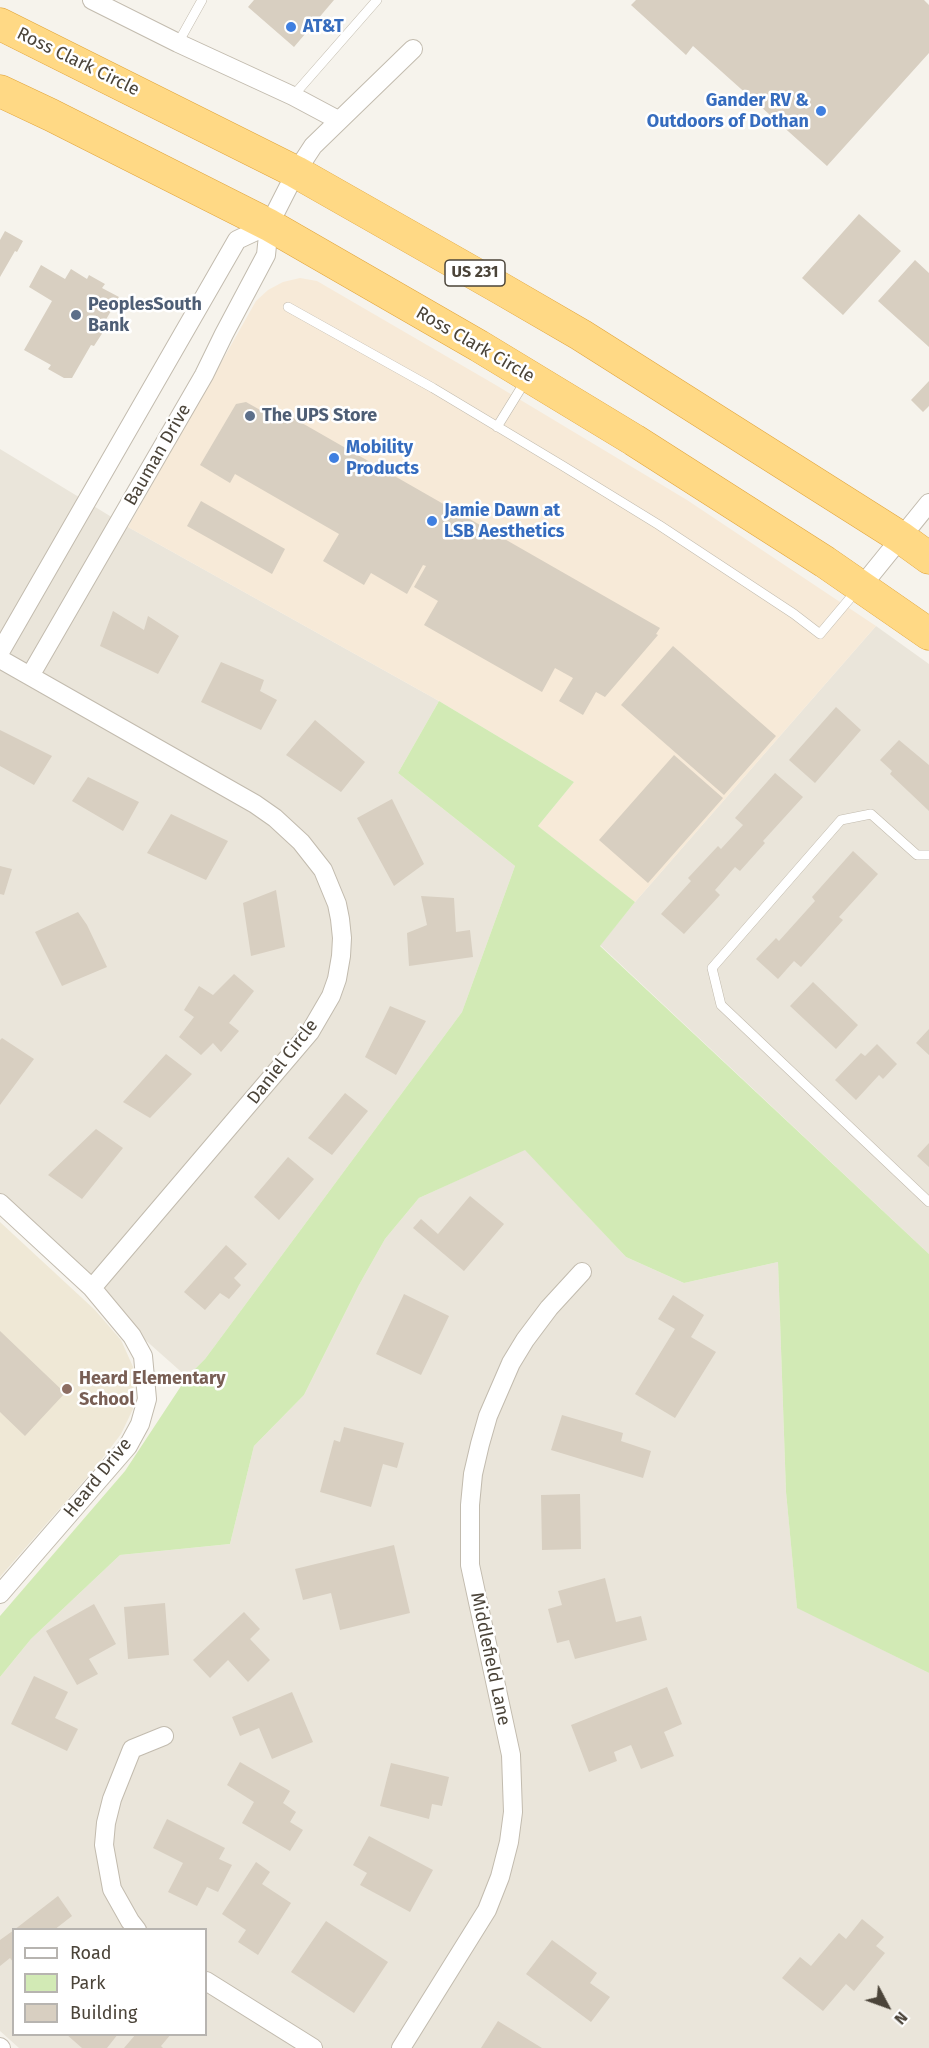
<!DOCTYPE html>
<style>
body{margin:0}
#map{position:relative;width:929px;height:2048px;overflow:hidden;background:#f6f3ec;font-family:"Fira Sans",sans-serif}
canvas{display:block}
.legend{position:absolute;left:12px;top:1928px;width:195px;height:108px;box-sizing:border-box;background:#fff;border:2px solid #b7b4b0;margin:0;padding:8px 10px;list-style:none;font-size:18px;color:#4b4439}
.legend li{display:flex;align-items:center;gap:12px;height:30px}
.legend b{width:30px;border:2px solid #b7b4b0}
.north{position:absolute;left:857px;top:1976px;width:60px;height:60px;-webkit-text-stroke:4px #fff;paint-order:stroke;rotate:131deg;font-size:16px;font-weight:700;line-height:24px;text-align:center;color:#4b4439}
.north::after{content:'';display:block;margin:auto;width:21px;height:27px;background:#4b4439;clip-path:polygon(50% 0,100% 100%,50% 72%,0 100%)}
</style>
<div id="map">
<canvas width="929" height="2048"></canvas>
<ul class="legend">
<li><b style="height:8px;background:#fff"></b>Road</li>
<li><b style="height:16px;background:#d2eab5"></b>Park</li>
<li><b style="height:16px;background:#d8cfc1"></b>Building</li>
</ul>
<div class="north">N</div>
</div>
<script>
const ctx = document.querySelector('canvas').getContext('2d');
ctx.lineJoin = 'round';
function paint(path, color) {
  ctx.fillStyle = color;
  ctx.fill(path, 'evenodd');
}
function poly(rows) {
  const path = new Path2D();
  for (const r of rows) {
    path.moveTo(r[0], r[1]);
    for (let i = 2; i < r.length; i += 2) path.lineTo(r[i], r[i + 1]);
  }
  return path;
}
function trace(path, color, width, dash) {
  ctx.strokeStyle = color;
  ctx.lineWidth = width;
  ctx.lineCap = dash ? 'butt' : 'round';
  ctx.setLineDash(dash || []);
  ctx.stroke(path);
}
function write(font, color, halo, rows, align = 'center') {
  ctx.font = font + ' "Fira Sans",sans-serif';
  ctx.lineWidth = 5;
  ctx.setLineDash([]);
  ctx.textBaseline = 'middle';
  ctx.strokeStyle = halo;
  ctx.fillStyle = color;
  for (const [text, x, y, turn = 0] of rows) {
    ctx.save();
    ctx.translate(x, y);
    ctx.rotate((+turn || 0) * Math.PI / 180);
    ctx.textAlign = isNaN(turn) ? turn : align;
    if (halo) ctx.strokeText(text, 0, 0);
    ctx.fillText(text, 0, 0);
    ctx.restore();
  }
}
const residential = poly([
 [0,449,128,527,439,701,398,773,515,866,462,1012,205,1359,187,1377,0,1211],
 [876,626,929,664,929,1254,600,945,635,902],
 [525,1149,626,1257,684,1283,778,1262,786,1492,797,1607,929,1673,929,2048,19,2048,0,2031,0,1677,31,1639,120,1555,230,1544,254,1446,304,1395,359,1285,385,1239,419,1198],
 [14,1930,206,1930,206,2034,14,2034]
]);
const commercial = poly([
 [300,278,317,281,494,384,687,500,876,626,635,902,538,826,574,782,439,701,128,527,256,301,268,290,283,282]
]);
const education = poly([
 [0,1222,95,1310,121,1340,134,1369,133,1409,121,1434,96,1467,0,1577]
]);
const green = poly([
 [439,701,574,782,538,826,635,902,600,946,929,1254,929,1673,797,1608,786,1492,778,1262,684,1283,626,1257,525,1150,419,1198,385,1239,359,1285,304,1395,254,1446,230,1544,120,1555,31,1639,0,1677,0,1616,125,1471,187,1377,205,1359,462,1012,515,866,398,773]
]);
const building = poly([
 [254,0,334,0,294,47,248,7],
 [636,0,924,0,929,5,929,53,827,166,693,46,686,55,631,5],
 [859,214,901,251,843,315,802,278],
 [5,231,23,241,17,252,15,251,0,277,0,240],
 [915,260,929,273,929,347,878,301],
 [41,265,65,279,71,269,87,279,89,275,105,284,102,288,119,297,100,330,103,332,94,346,91,345,72,378,64,378,48,369,51,365,24,350,52,301,29,287],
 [929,381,929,406,923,412,911,400],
 [246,402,269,415,274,407,660,628,656,634,658,635,605,697,596,692,583,715,559,701,573,678,555,668,542,692,424,625,438,601,414,587,426,566,423,565,407,594,371,573,364,585,323,561,339,534,235,474,230,483,200,465,236,404],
 [201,501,285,549,272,574,187,526],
 [113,611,144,630,148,616,179,636,158,674,100,646],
 [673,646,776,736,724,795,621,705],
 [221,662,264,680,260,691,277,700,261,730,201,702],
 [836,707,861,730,815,783,789,760],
 [315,720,365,762,341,792,286,755],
 [0,730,52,756,34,785,0,766],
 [899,740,929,765,929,811,890,774,892,771,880,760],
 [674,755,723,798,648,883,599,840],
 [775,773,803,797,763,841,765,843,740,871,735,867,715,890,720,895,684,934,661,914,691,881,688,878,718,846,721,849,743,825,735,818],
 [88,777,139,802,123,831,72,801],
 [392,799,424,864,394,886,357,818],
 [171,814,228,841,206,880,147,853],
 [853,851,878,874,839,917,843,920,801,967,794,961,778,979,756,959,776,938,779,941,815,901,812,897],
 [0,866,12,869,4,895,0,894],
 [276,890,285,947,251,956,243,903],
 [421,896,454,898,456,932,470,930,473,957,409,966,407,933,427,925],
 [78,912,87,925,107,967,62,986,35,932],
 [234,974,254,991,229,1023,239,1031,221,1052,213,1043,201,1055,179,1037,194,1017,184,1010,199,986,213,995],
 [813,982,858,1025,836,1049,790,1006],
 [390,1006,426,1021,396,1075,365,1057],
 [929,1029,929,1055,916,1043],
 [2,1038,34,1059,0,1105,0,1040],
 [877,1044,897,1064,883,1079,879,1075,856,1100,835,1080,861,1053,865,1056],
 [166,1054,192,1074,150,1118,123,1102],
 [345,1093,368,1111,332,1155,308,1138],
 [96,1129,123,1148,82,1199,48,1175],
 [929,1143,929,1167,917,1156],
 [288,1157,314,1179,279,1220,254,1197],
 [470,1196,504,1224,464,1271,413,1228,421,1219,438,1234],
 [226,1245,247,1264,234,1278,241,1285,229,1299,220,1293,205,1310,184,1292],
 [404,1294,449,1316,421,1375,376,1354],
 [673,1295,704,1315,691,1337,716,1352,675,1418,635,1394,675,1329,658,1319],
 [0,1331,65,1393,25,1436,0,1412],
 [562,1415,623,1433,621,1441,651,1451,643,1478,551,1450],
 [344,1427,404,1443,397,1468,383,1464,371,1507,320,1492,334,1440,340,1442],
 [580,1494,581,1549,542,1550,541,1495],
 [394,1545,410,1613,340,1630,331,1593,303,1600,295,1569],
 [605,1578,616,1622,641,1616,647,1640,575,1659,569,1640,557,1643,548,1609,562,1605,558,1591],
 [165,1603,169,1655,128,1659,124,1607],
 [94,1604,116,1644,89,1659,98,1674,77,1685,46,1631],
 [244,1612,260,1629,250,1639,270,1660,248,1682,228,1660,210,1678,193,1660],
 [34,1676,68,1692,55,1718,78,1729,67,1751,11,1724],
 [667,1687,682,1724,664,1732,674,1756,641,1769,631,1745,614,1752,617,1761,589,1772,571,1725],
 [292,1692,313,1742,272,1759,259,1728,240,1736,232,1717],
 [240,1762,290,1791,283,1803,296,1812,290,1822,303,1830,290,1851,242,1823,254,1802,227,1785],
 [391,1763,449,1777,442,1806,432,1804,429,1819,380,1806],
 [167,1819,225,1848,219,1859,232,1865,218,1892,207,1887,197,1906,168,1892,183,1863,153,1848],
 [369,1836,433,1870,410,1912,360,1885,367,1873,353,1865],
 [256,1862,270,1872,262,1884,291,1903,258,1955,238,1942,246,1930,222,1914],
 [58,1896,72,1916,54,1930,14,1930],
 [862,1919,884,1937,876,1946,885,1953,854,1991,846,1984,823,2011,782,1978,800,1957,811,1966,839,1933,846,1939],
 [326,1921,388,1962,354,2013,291,1972],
 [14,1930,14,1963,10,1958,0,1966,0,1940],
 [552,1940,597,1973,590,1983,610,1997,591,2022,526,1974],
 [498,2021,542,2048,481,2048],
 [66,2034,118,2034,107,2048,82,2048],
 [136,2034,171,2034,161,2046,163,2048,124,2048]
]);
const service = poly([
 [178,43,202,0],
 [293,96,377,0],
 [288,307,433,388,563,466,659,525,794,614,820,634,857,590],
 [497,427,526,380],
 [929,855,917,855,871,814,841,820,712,968,721,1005,929,1202]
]);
const minor = poly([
 [92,0,178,43,293,96,338,120],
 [861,587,929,503],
 [0,652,237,240,269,225],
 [0,659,255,804,275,818,301,842,323,870,337,904,340,919,342,938,341,956,337,979,331,996,310,1032,92,1288],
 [30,676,204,375,224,334,266,255,269,225,296,172,313,146,413,49],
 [0,1203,92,1288,132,1336,143,1356,147,1399,140,1424,128,1446,0,1594],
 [137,1930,130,1921,112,1889,104,1845,106,1823,112,1799,132,1749,164,1736],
 [206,1981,313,2048],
 [0,2047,1,2048],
 [401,2048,487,1910,500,1877,509,1842,513,1812,511,1755,470,1565,470,1505,473,1474,480,1444,488,1416,511,1363,525,1340,549,1308,582,1272]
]);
const trunk = poly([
 [0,24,296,172,500,288,581,335,900,537,929,558],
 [0,91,51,115,269,225,479,346,634,440,825,562,929,634]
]);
const markers = [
 [291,27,6,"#3f7fe0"],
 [821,111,6,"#3f7fe0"],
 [76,315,6,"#5c6f8a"],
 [250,416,6,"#5c6f8a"],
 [334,458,6,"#3f7fe0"],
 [432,521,6,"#3f7fe0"],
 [67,1389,6,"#8d6e63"]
];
const shields = [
 [475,273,60]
];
const shieldNames = [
 ["US 231",475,273]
];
const shopNames = [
 ["AT&T",303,27],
 ["Gander RV &",809,101,"right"],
 ["Outdoors of Dothan",809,122,"right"],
 ["Mobility",346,448],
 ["Products",346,469],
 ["Jamie Dawn at",444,511],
 ["LSB Aesthetics",444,532]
];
const streetNames = [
 ["Ross Clark Circle",78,62,26],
 ["Ross Clark Circle",475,345,30],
 ["Bauman Drive",158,455,-60],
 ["Daniel Circle",283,1062,-52],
 ["Heard Drive",98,1478,-51],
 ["Middlefield Lane",490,1659,78]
];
const serviceNames = [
 ["PeoplesSouth",88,305],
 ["Bank",88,326],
 ["The UPS Store",262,416]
];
const educationNames = [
 ["Heard Elementary",79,1379],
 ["School",79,1400]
];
paint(residential, '#eae5da');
paint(commercial, '#f7ead8');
paint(education, '#efe8d6');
paint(green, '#d2eab5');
paint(building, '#d8cfc1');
trace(service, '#c2bbae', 10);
trace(minor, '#c2bbae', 20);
trace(trunk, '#e0a43c', 33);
trace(service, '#fff', 9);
trace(minor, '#fff', 18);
trace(trunk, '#ffd985', 32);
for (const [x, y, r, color] of markers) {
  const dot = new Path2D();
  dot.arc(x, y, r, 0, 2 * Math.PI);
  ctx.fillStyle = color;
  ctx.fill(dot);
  trace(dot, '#fff', 2);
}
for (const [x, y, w] of shields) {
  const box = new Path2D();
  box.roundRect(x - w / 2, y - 13, w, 26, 4.5);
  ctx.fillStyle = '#fff';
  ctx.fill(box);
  trace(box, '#4b4439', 1.5);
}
write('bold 16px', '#4b4439', null, shieldNames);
write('bold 18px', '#366cbe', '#fff', shopNames, 'left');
write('18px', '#4b4439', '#fff', streetNames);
write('bold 18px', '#4e5e75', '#fff', serviceNames, 'left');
write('bold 18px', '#785e54', '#fff', educationNames, 'left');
</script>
